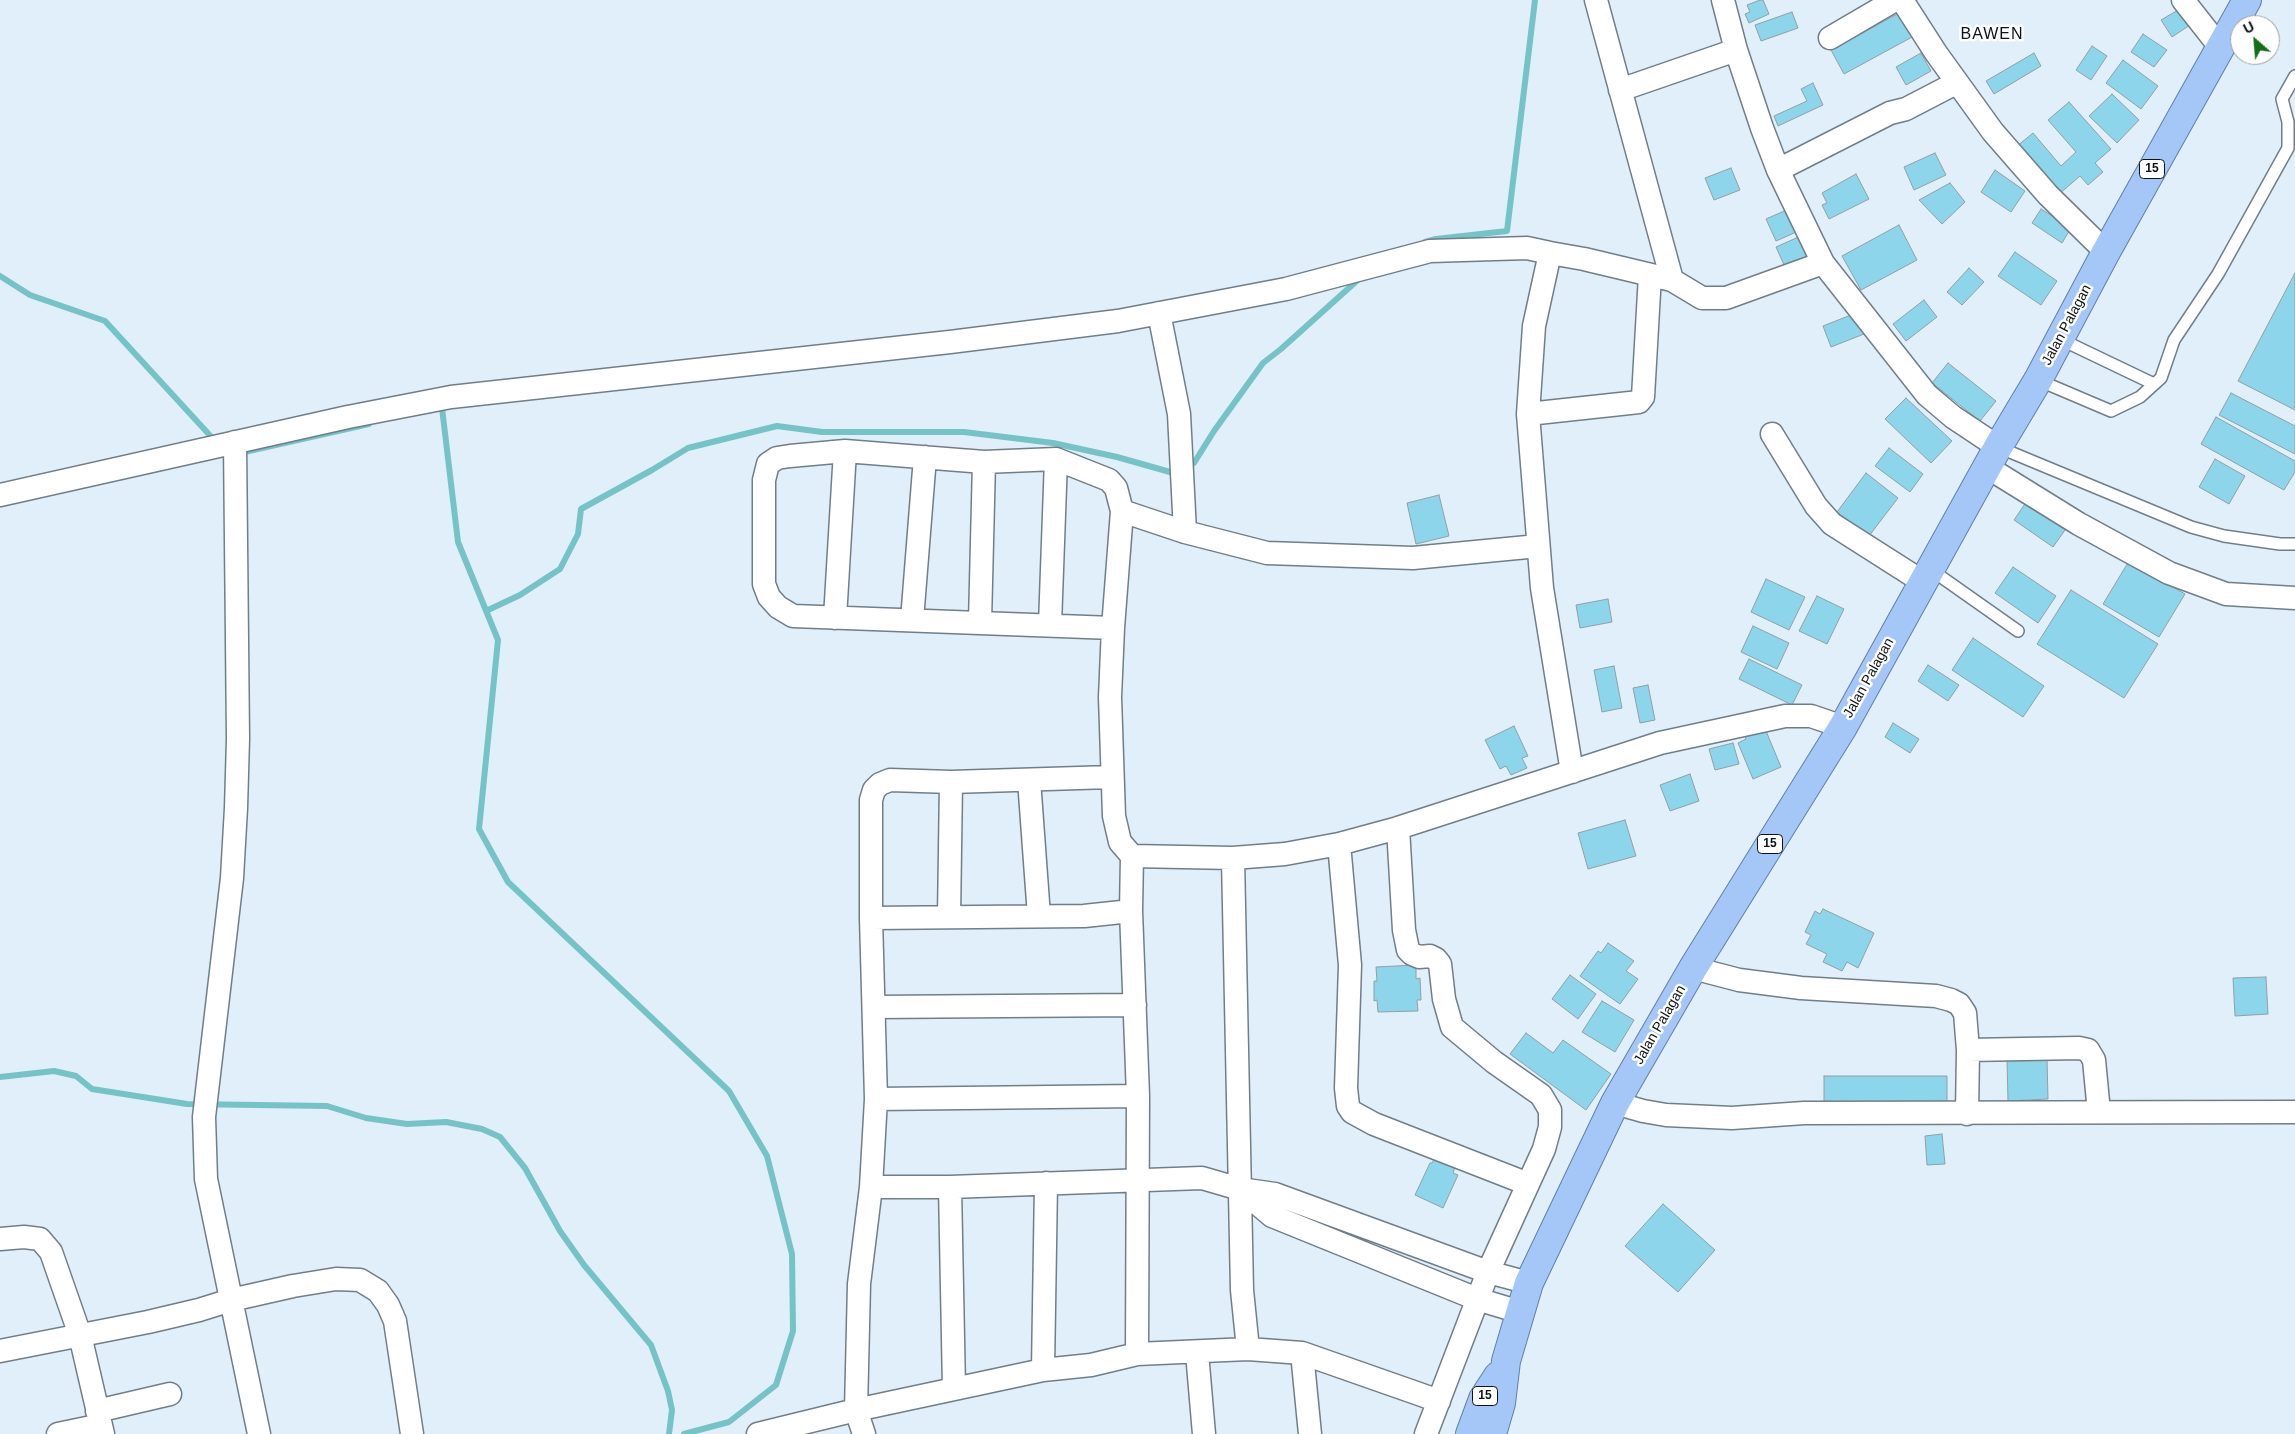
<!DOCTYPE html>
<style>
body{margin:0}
#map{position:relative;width:2295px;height:1434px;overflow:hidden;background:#e0eff9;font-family:Helvetica,sans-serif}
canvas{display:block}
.north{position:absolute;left:2230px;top:15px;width:50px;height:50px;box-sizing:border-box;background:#fff;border:1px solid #9ea0a1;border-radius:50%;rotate:333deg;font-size:14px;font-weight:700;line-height:20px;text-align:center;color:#0c1215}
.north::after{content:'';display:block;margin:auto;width:18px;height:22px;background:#146f1b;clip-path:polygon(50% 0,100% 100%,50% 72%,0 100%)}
</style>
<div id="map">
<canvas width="2295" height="1434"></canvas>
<div class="north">U</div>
</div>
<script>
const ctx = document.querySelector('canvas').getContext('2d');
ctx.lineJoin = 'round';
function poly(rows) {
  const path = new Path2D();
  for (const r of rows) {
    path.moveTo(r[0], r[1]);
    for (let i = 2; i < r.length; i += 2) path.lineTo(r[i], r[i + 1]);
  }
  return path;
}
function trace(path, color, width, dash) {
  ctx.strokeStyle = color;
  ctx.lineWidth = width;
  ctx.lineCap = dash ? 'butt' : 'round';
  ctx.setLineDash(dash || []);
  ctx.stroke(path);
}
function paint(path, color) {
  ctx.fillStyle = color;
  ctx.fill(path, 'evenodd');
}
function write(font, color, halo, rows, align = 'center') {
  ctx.font = font + ' Helvetica,sans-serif';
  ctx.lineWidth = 5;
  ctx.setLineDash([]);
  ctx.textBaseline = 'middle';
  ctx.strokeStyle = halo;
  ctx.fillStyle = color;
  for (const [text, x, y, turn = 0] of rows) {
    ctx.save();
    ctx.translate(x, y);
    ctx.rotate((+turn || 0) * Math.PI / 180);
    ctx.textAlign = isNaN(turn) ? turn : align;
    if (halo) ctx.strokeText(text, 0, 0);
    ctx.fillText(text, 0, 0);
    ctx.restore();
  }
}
const stream = poly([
 [1425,242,1436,239,1507,231,1535,0],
 [0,276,30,295,105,321,216,442],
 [437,409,442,408,458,542,498,640,479,829,508,882,729,1091,767,1156,792,1254,793,1331,776,1385,729,1422,684,1434],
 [240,453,369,424],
 [486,611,520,595,560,569,578,534,581,509,652,470,688,448,777,426,822,432,964,432,1053,443,1117,457,1170,472,1194,463,1214,431,1263,363,1281,349,1360,278],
 [0,1077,54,1071,76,1076,92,1089,187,1104,327,1106,366,1118,407,1124,446,1122,482,1129,500,1137,525,1168,560,1231,584,1265,651,1345,668,1391,672,1410,669,1434]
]);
const building = poly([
 [1760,0,1763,0,1769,14,1749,23,1745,14,1750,12,1747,5,1760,0],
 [2183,7,2193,23,2172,37,2161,20,2183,7],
 [1792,12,1798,28,1761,41,1755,25,1792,12],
 [1901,12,1914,36,1844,74,1831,50,1901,12],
 [2143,34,2167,50,2154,67,2131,52,2143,34],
 [2092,46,2107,56,2091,80,2076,70,2092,46],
 [1921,53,1931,71,1906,85,1896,67,1921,53],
 [2034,53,2041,66,1994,94,1986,81,2034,53],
 [2123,60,2158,86,2141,109,2106,83,2123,60],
 [1813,83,1823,105,1778,126,1774,116,1807,101,1801,89,1813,83],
 [2112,94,2139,120,2117,143,2089,116,2112,94],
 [2069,102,2111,149,2095,163,2103,172,2088,185,2080,176,2058,195,2016,147,2033,133,2061,166,2076,152,2048,120,2069,102],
 [1935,153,1946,175,1914,190,1904,167,1935,153],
 [1731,168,1740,190,1714,200,1705,178,1731,168],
 [1995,170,2025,191,2011,212,1981,192,1995,170],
 [1856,174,1869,199,1829,219,1822,205,1827,203,1822,193,1856,174],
 [1950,183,1965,202,1942,224,1919,200,1950,183],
 [1791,208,1801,230,1776,241,1766,219,1791,208],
 [2041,209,2071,228,2062,243,2032,223,2041,209],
 [1899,225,1917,260,1861,290,1842,256,1899,225],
 [1803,235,1812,255,1785,267,1776,247,1803,235],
 [2015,252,2057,281,2041,305,1998,276,2015,252],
 [1969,268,1984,282,1962,305,1947,292,1969,268],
 [2295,273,2295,410,2238,381,2295,273],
 [1924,300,1937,317,1906,341,1893,324,1924,300],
 [1856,313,1864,334,1831,347,1823,326,1856,313],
 [1948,363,1996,401,1980,421,1932,383,1948,363],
 [2231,393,2295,426,2295,454,2219,415,2231,393],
 [1906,398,1952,441,1931,463,1885,419,1906,398],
 [2216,417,2295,461,2295,472,2284,490,2201,444,2216,417],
 [1889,448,1923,474,1910,492,1875,466,1889,448],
 [2215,459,2245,476,2229,504,2199,487,2215,459],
 [1866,473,1898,498,1869,536,1837,512,1866,473],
 [1439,495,1449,536,1416,544,1407,503,1439,495],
 [2031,495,2070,523,2053,547,2014,520,2031,495],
 [2129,561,2185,594,2159,637,2103,604,2129,561],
 [2013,567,2056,596,2038,623,1995,593,2013,567],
 [1766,579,1805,597,1789,630,1751,612,1766,579],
 [2071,590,2158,644,2124,698,2037,644,2071,590],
 [1817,596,1844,609,1827,644,1799,631,1817,596],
 [1608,599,1612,622,1580,628,1576,605,1608,599],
 [1753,626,1789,643,1777,669,1741,652,1753,626],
 [1973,638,2044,686,2023,717,1952,670,1973,638],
 [1749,659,1802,685,1792,705,1739,679,1749,659],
 [1928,665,1959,685,1948,701,1918,681,1928,665],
 [1614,666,1622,708,1602,712,1594,670,1614,666],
 [1648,685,1655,720,1640,723,1633,688,1648,685],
 [1893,723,1919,739,1910,753,1885,737,1893,723],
 [1759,725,1762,733,1766,731,1781,767,1753,779,1738,743,1746,739,1743,731,1759,725],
 [1514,726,1528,756,1522,758,1527,768,1511,775,1506,766,1500,769,1485,740,1514,726],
 [1733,743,1739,764,1715,770,1709,749,1733,743],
 [1690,774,1699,801,1670,811,1660,785,1690,774],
 [1625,820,1636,856,1588,869,1578,833,1625,820],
 [1823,909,1874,933,1858,968,1847,962,1842,971,1823,962,1827,954,1806,944,1811,935,1805,932,1815,911,1820,914,1823,909],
 [1608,943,1634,961,1626,971,1638,979,1620,1004,1580,976,1598,951,1601,953,1608,943],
 [1416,965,1416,979,1420,978,1421,1000,1417,1000,1418,1011,1378,1012,1377,1000,1374,1001,1374,981,1377,981,1376,967,1416,965],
 [1570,975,1596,994,1578,1019,1552,999,1570,975],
 [2266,977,2268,1014,2235,1016,2233,978,2266,977],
 [1602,1001,1634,1020,1615,1052,1582,1032,1602,1001],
 [1526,1033,1553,1053,1563,1040,1611,1074,1586,1110,1510,1054,1526,1033],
 [2047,1058,2048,1099,2008,1101,2007,1059,2047,1058],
 [1824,1076,1947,1076,1947,1104,1824,1105,1824,1076],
 [1942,1134,1945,1164,1927,1165,1925,1136,1942,1134],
 [1436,1156,1456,1164,1453,1173,1458,1175,1443,1208,1415,1195,1430,1163,1432,1163,1436,1156],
 [1663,1204,1715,1250,1678,1292,1625,1246,1663,1204]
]);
const service = poly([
 [2060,339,2154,384],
 [2038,380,2111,411,2140,397,2161,378,2174,340,2218,274,2288,148,2288,122,2282,99,2295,76],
 [1998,447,2191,527,2224,536,2280,544,2295,544],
 [1930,569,2018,631]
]);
const minor = poly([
 [1596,0,1672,280],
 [1723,0,1736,50,1762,128,1778,170,1823,263,1927,395,1953,417,1998,447],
 [1902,0,1936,53,1993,132,2048,195,2106,252],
 [2183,0,2220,47],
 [1830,38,1895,0],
 [1620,90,1736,50],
 [1778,170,1890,113,1906,109,1956,83],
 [1159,313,1179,414,1185,532],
 [1528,414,1639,402,1643,397,1650,275],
 [1772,434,1816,506,1832,524,1923,582],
 [235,442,238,739,236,808,232,878,204,1117,206,1179,259,1434],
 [1987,467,2079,524,2169,573,2226,594,2295,598],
 [0,495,348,417,451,397,950,342,1118,321,1286,289,1430,251,1527,248,1550,253],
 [1122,511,1185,532,1267,553,1413,558,1538,546],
 [835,618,845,451],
 [912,620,925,457],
 [980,622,984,462],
 [1050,625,1056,459],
 [1113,628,793,616,778,607,769,597,764,584,764,480,768,464,777,458,790,456,845,451,984,462,1056,459,1109,480,1116,488,1122,511,1113,628,1110,697,1114,816,1120,842,1132,856,1233,858,1285,854,1339,844,1398,828,1660,743,1785,716,1811,716,1843,727],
 [1572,772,1542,588,1528,414,1534,326,1550,253,1584,259,1672,280,1702,298,1726,298,1823,263],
 [1111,777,951,782,890,780,880,784,874,790,871,800,871,918,876,1099,871,1187,950,1187,1202,1178,1240,1189,1275,1194,1488,1272,1529,1283],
 [1029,780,1039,916],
 [1398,828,1404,930,1408,950,1412,954,1419,957,1430,956,1436,959,1440,964,1444,999,1452,1027,1494,1062,1541,1095,1550,1110,1550,1127,1544,1149,1488,1272,1426,1434],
 [1339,844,1350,965,1346,1088,1348,1106,1352,1112,1374,1124,1528,1184],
 [1132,856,1131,911,1138,1096,1137,1354],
 [1233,858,1242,1290,1248,1349],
 [949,917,951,782],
 [871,918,1084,916,1131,911],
 [1693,968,1739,980,1801,988,1936,996,1951,1000,1959,1004,1965,1013,1968,1050,1967,1114],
 [874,1007,1135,1005],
 [1968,1050,2079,1048,2088,1050,2094,1060,2099,1112],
 [876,1099,1138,1096],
 [1615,1103,1643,1111,1666,1115,1732,1118,1804,1113,2295,1112],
 [871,1187,859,1284,856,1410,1043,1370,1091,1365,1137,1354,1248,1349,1302,1353,1439,1401],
 [950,1187,954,1389],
 [1240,1189,1272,1216,1477,1299,1520,1312],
 [0,1239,24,1237,40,1239,51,1252,80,1335,103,1434],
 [0,1351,148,1322,199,1310,231,1300,293,1286,336,1279,360,1280,378,1291,388,1305,395,1321,412,1434],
 [1197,1353,1204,1434],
 [1302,1353,1310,1434],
 [1043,1370,1046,1183],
 [97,1411,170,1394],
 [58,1434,101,1425],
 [758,1434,856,1410,864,1434]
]);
const trunk = poly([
 [1470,1434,1483,1399,1498,1376],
 [1492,1434,1501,1403,1506,1361,1529,1283,1615,1103,1693,968,1843,727,1998,447,2038,380,2106,252,2247,0]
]);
const shields = [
 [2152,169,25],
 [1770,844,25],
 [1485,1396,25]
];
const shieldNames = [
 ["15",2152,169],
 ["15",1770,844],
 ["15",1485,1396]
];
const streetNames = [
 ["Jalan Palagan",2067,325,-62],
 ["Jalan Palagan",1869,678,-61],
 ["Jalan Palagan",1660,1025,-60]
];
const quarterNames = [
 ["BAWEN",1992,35]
];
trace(stream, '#74c3c7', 6);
paint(building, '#8dd5ea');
trace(building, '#8fa0a6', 1);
trace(service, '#717e88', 14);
trace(minor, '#717e88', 25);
trace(trunk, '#607fa7', 30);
trace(service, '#fff', 11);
trace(minor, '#fff', 22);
trace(trunk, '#a4c7f7', 28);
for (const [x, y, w] of shields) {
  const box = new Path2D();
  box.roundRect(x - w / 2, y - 9.5, w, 19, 4);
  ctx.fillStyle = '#fff';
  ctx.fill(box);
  trace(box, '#0c1215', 1);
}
write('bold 12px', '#0c1215', null, shieldNames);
write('14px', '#0c1215', '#fff', streetNames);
ctx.letterSpacing = '1px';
write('16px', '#0c1215', '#fff', quarterNames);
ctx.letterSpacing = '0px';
</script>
